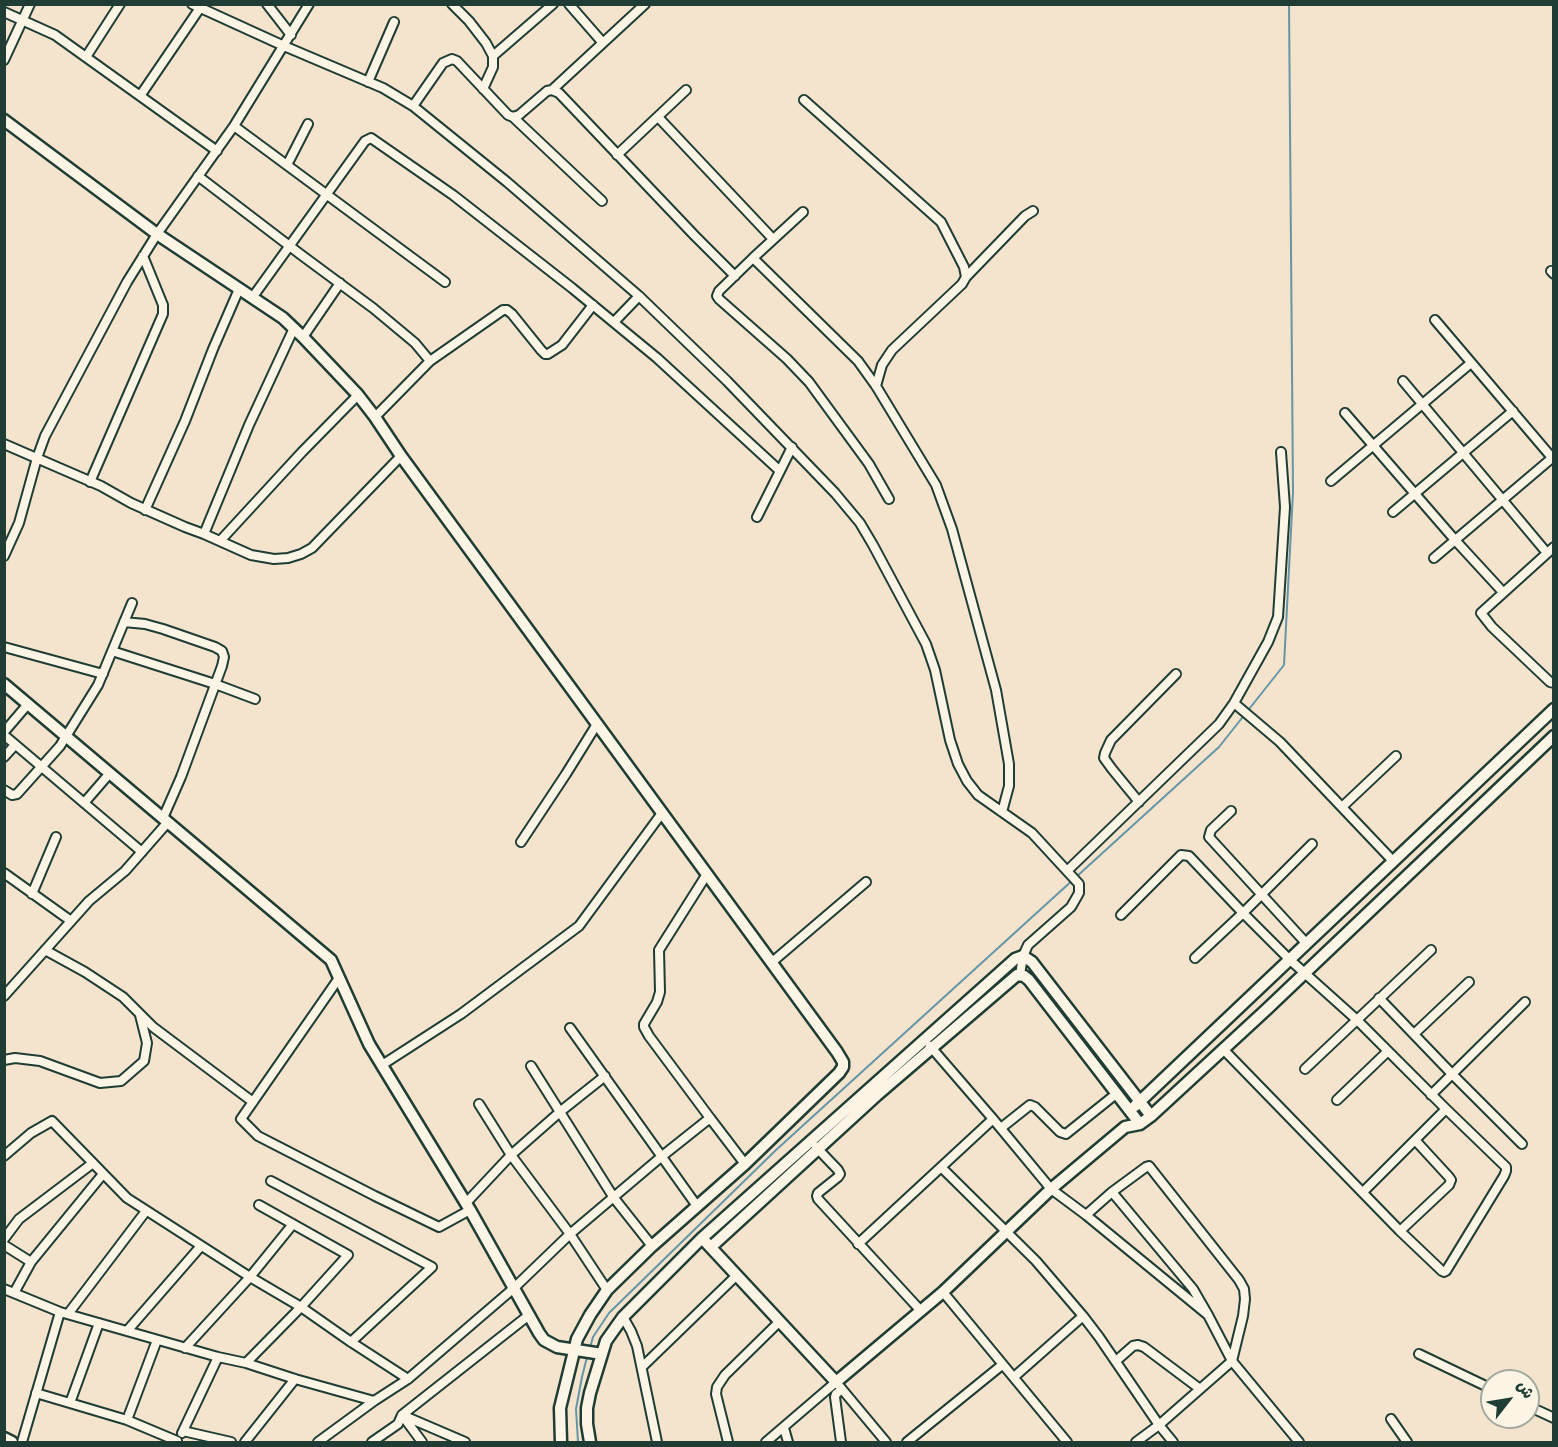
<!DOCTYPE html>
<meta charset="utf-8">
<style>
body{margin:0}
#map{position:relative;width:1558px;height:1447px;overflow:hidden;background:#f4e4cd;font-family:Dekko,"Playpen Sans Arabic",sans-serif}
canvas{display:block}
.frame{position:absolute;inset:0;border:6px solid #1f3d34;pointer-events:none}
.north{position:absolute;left:1480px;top:1369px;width:60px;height:60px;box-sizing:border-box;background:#fcf5e5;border:2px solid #a4ab9e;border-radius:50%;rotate:59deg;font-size:16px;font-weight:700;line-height:24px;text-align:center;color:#1f3d34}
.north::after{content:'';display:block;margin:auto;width:21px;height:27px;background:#1f3d34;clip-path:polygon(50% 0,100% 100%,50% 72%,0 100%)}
</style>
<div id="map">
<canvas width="1558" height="1447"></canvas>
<div class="frame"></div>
<div class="north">ش</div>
</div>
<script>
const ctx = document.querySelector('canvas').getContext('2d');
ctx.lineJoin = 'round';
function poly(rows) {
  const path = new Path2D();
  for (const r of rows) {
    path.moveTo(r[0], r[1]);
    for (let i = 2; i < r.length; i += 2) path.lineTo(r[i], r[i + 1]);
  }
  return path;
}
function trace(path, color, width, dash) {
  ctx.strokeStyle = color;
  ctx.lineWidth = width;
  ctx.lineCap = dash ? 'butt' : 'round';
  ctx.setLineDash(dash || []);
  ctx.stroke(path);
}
const stream = poly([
 [590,1348,593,1337,609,1313,776,1150,1219,747,1284,665,1293,492,1289,4],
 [578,1442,576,1409,582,1377,587,1357]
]);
const street = poly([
 [192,4,284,46,383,88,413,106,507,182,639,296,727,381,835,493,860,523,873,545,926,644,935,670,950,740,958,764,967,781,978,795,1032,833,1079,884,1079,893,1071,907,1028,945,1023,956,1020,975],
 [267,4,291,35],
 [452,4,469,21,486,43,493,56,493,67,483,89],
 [569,4,603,43],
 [4,12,55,35,217,151],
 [493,56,553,4],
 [86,57,120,4],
 [4,60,30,4],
 [368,82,394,22],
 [552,90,645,4],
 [140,96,202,5],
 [804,100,941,222,964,267,966,277,962,284,892,350,882,365,876,386],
 [413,106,443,63,452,59,457,61,508,115,513,117,519,115,547,91,552,90,559,93,695,236,735,276],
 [513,117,602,201],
 [658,117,773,239],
 [234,126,445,282],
 [617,155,686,90],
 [287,165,308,124],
 [198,176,300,254,373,308,415,343,430,361],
 [803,212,753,258,719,291,717,296,719,299,787,359,809,382,869,464,889,499],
 [753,258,858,361,876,386,936,485,952,529,996,690,1009,764,1009,786,1002,812],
 [1551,271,1554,274],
 [966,277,1025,216,1033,211],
 [252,298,365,141,371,138,453,195,572,288,657,358,780,471],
 [1435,320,1554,460],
 [614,322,639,296],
 [303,337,340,283],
 [1403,381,1547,553],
 [1345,413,1455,540,1501,590],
 [375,417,430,361,503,310,507,310,512,314,541,350,545,354,548,354,562,345,593,305],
 [4,444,101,486,131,503,185,527,204,534,251,555,274,559,288,558,301,554,312,548,401,456],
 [1331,481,1471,363],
 [90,482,163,314,163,305,143,256],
 [145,510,185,421,213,349,239,289],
 [1393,512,1513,411],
 [757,517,792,447],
 [204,534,249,425,294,328],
 [220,541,302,452,358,395],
 [1554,547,1481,613,1492,627,1550,682,1554,683],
 [4,556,19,523,37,458,45,436,127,282,157,234,234,126,309,4],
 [1434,558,1552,458],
 [124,622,145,624,163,629,215,647,222,651,224,657,222,666,181,777,163,818],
 [4,647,103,674],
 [112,651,215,684,255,699],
 [1234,703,1280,742,1393,861],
 [4,732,28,704],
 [4,735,142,852],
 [4,757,15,745],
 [4,790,12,795,17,794,60,746,98,685,132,603],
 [1139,802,1112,769,1104,758,1105,753,1111,740,1176,674],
 [84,803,110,773],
 [1342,807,1396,756],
 [1231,811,1211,830,1209,837,1306,943],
 [521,842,566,774,597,724],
 [1068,870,1219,724,1234,703,1268,642,1278,617,1285,507,1281,452],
 [4,873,71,921],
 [707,874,659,950,660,992,657,1002,644,1024,644,1027,649,1036,710,1118],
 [32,894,56,837],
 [1121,915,1181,855,1189,856,1243,913,1195,958],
 [45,950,85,972,123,997,153,1027,253,1102],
 [771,963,866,882],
 [339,978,241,1119,258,1136,375,1196,439,1227,470,1210],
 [4,996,89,901,125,871,168,822],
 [1379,998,1452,1074,1522,1144],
 [570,1028,697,1206],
 [1414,1034,1469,982],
 [930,1046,993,1119,1051,1189,1086,1215,1208,1315],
 [1223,1049,1400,1231,1442,1271,1444,1272,1446,1271,1504,1176,1506,1171,1506,1167,1446,1109,1357,1020,1289,959,1243,913,1312,844],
 [4,1060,15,1058,40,1061,100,1083,121,1081,144,1061,147,1043,140,1015],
 [382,1065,461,1014,579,926,662,813],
 [531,1066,614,1198,652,1246],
 [1305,1069,1431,950],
 [1431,1095,1525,1002],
 [1337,1100,1388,1051],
 [479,1104,511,1155,570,1234,607,1290],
 [1001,1128,1030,1105,1035,1107,1060,1132,1066,1134,1116,1094],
 [816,1147,838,1170,840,1174,838,1177,818,1193,817,1196,818,1199,921,1311],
 [4,1156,31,1133,52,1121,127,1198,250,1277,301,1307,351,1342,408,1379],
 [942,1168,1036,1261,1083,1316,1099,1337,1159,1425,1173,1442],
 [271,1181,432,1267,351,1342],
 [1112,1192,1193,1289,1208,1315,1232,1361,1299,1442],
 [1363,1192,1446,1109],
 [466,1203,511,1155,561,1111,605,1076],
 [1086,1215,1112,1192,1146,1167,1149,1166,1239,1280,1244,1289,1245,1299,1243,1316,1232,1361,1159,1425,1136,1442],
 [1400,1231,1449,1185,1451,1180,1449,1177,1415,1140],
 [4,1239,19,1219,93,1163],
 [858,1244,993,1119],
 [4,1245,31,1262],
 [4,1289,60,1312,218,1357,246,1363,295,1379,374,1401],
 [943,1292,1067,1442],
 [14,1293,31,1262,103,1174],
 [68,1314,146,1211],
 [623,1317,631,1331,637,1346,657,1442],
 [127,1331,201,1246],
 [185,1348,250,1277,293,1224],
 [1419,1354,1492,1389],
 [1116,1361,1133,1346,1138,1345,1144,1347,1200,1389],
 [246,1363,301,1307,348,1255,259,1205],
 [642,1367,736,1276],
 [1014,1377,1083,1316],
 [36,1393,127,1420,177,1441],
 [70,1403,99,1323],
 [1528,1406,1554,1418],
 [1391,1419,1407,1442],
 [127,1420,157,1340],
 [784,1428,788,1442],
 [183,1431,218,1357],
 [182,1433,183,1431,231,1442],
 [22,1442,60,1312],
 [245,1442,295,1379],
 [318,1442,374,1401,408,1379,514,1288,570,1234,661,1157,710,1118,745,1164],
 [372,1442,398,1424,402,1415,465,1442],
 [422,1442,402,1415,529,1315],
 [728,1442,716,1394,717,1387,725,1375,779,1322],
 [766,1442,836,1382,886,1442],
 [841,1442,835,1397,836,1394,842,1389],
 [907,1442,1002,1365]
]);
const secondary = poly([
 [4,120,157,234,283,318,303,337,358,395,375,417,401,456,837,1052,843,1062,843,1067,839,1073,745,1164,652,1246,607,1290,590,1315,577,1339,560,1408,561,1442],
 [4,684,331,960,369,1044,470,1210,539,1333,544,1340,557,1347,602,1354],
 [1135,1106,1554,709],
 [702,1238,836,1382,943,1292,1051,1189,1125,1127,1140,1124,1151,1116,1267,1009,1554,736],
 [711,1247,877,1095,1017,975,1024,976,1029,980,1140,1124],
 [4,1438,12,1442],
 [590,1442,587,1424,587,1408,590,1393,606,1341,623,1317,702,1238,1015,959,1023,956,1032,962,1151,1116]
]);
trace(stream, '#6496a7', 2);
trace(street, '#1f3d34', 12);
trace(secondary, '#1f3d34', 15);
trace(street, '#fcf5e5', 8);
trace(secondary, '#fcf5e5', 10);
</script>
